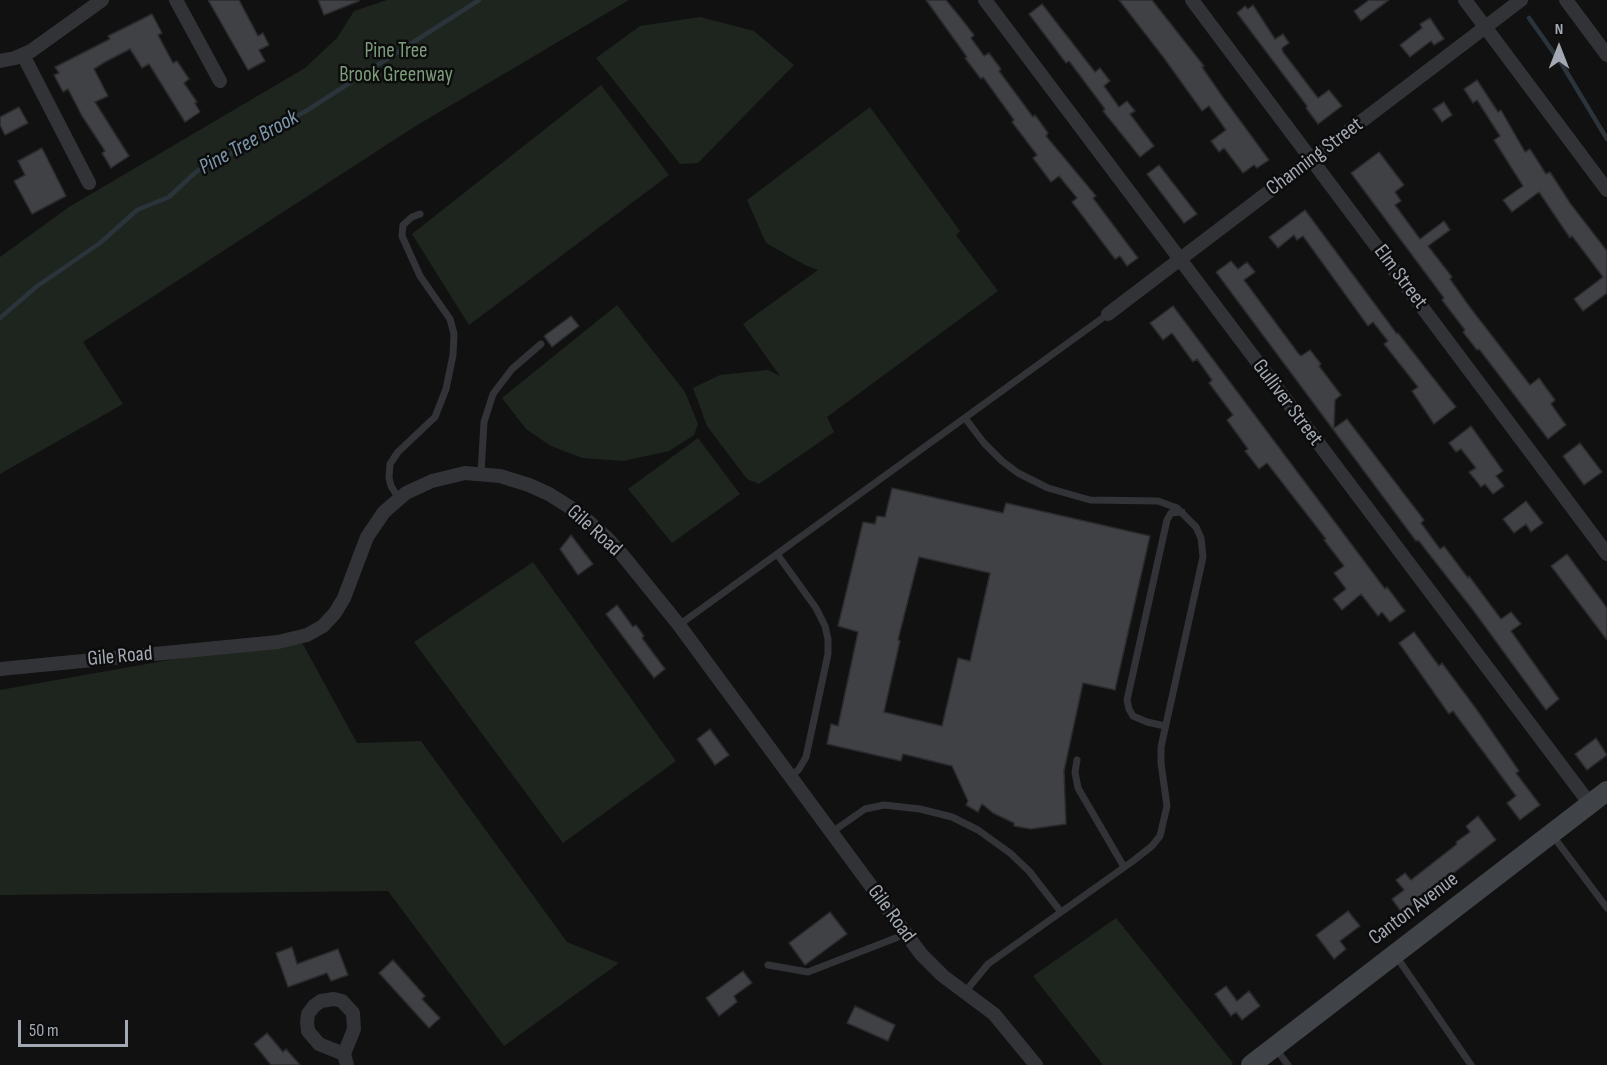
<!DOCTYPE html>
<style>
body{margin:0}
#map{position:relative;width:1607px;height:1065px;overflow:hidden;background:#111112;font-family:"Sofia Sans Condensed",sans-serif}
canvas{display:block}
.north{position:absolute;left:1529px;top:18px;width:60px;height:60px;-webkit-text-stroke:4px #0c0c0d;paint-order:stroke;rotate:0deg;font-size:16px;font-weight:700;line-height:24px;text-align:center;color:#a3a9b2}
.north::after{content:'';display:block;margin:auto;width:21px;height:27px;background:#a3a9b2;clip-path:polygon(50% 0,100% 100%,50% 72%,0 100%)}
.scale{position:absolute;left:18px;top:1020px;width:110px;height:27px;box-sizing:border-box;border:3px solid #a3a9b2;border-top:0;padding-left:8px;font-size:18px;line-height:21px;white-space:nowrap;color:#a3a9b2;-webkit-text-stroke:4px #0c0c0d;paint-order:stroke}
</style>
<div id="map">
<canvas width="1607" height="1065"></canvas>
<div class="north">N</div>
<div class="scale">50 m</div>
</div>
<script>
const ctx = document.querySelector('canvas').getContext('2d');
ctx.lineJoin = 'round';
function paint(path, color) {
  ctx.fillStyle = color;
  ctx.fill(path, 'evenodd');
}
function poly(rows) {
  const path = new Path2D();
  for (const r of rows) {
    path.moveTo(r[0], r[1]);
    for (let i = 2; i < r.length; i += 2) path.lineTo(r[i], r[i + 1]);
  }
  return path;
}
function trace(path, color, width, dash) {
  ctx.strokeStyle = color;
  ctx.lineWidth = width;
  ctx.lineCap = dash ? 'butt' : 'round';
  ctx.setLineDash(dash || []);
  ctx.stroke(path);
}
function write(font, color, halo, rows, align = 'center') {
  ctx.font = font + ' "Sofia Sans Condensed",sans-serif';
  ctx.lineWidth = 5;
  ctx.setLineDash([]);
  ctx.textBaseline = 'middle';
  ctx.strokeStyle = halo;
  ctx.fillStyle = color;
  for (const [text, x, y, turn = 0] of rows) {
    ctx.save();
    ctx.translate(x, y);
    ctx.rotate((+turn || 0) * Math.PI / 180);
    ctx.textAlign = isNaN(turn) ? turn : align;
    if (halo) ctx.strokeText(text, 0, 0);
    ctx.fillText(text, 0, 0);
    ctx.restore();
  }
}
const green = poly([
 [387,0,629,0,414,127,83,342,123,404,0,474,0,257,69,207,305,68,337,38,354,11],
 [700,17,754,31,794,65,698,163,680,164,596,58,640,26],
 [601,85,669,175,469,325,412,234],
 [870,107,960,231,956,235,998,291,827,417,834,432,759,484,747,479,707,426,693,388,720,375,768,370,780,376,743,324,818,270,805,265,766,243,747,200],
 [617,305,685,392,698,424,694,435,669,451,623,461,582,458,551,446,526,429,502,398],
 [698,438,740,494,672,543,628,489],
 [533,562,676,761,563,843,414,642],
 [299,637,357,743,421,741,567,942,619,963,504,1046,388,891,0,895,0,690],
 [1116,918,1233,1063,1231,1065,1103,1065,1033,976]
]);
const stream = poly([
 [1529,18,1563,66,1607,139],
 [0,318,36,287,100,243,137,210,169,197,197,171,221,160,264,133,306,111,479,0]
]);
const building = poly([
 [208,0,239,0,258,36,263,33,269,45,259,50,265,61,248,70,208,0],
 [318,0,359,0,359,1,324,15,318,0],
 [926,0,946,0,960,17,974,35,971,38,984,56,989,53,1001,69,999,71,1033,117,1035,115,1048,133,1046,136,1096,196,1093,198,1138,258,1127,266,1120,256,1115,259,1072,202,1077,198,1059,176,1051,182,1033,158,1037,155,1012,122,1014,120,983,77,981,79,965,58,967,57,926,0],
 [1119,0,1152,0,1204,66,1202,67,1222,96,1269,160,1257,168,1254,165,1243,173,1224,148,1219,152,1211,141,1226,130,1209,106,1202,111,1164,58,1119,0],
 [1369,0,1389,0,1361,21,1354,11,1369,0],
 [1042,4,1095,72,1100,68,1110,81,1104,86,1119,107,1127,101,1135,111,1130,114,1154,146,1140,157,1103,111,1105,109,1069,61,1066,63,1029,14,1042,4],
 [1253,5,1275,39,1283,34,1289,43,1282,48,1283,52,1318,98,1329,90,1342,106,1318,124,1306,108,1307,106,1237,13,1245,6,1248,9,1253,5],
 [152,14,162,33,158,35,173,63,177,61,189,79,184,83,197,102,195,103,200,112,185,122,149,64,142,68,130,49,105,62,94,69,108,96,95,102,129,156,111,168,102,153,105,151,82,116,68,89,63,92,54,75,59,73,55,67,110,39,108,36,152,14],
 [1430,18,1444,39,1434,45,1431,41,1410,57,1400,45,1422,28,1420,24,1430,18],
 [1477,80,1498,112,1501,110,1525,152,1530,149,1546,174,1550,172,1570,203,1607,251,1607,293,1583,311,1574,299,1603,277,1572,236,1570,238,1539,192,1512,212,1503,200,1523,186,1494,140,1500,136,1477,100,1473,103,1464,89,1477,80],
 [1444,102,1452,115,1442,122,1433,109,1444,102],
 [19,107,28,123,5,135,0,125,0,117,19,107],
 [42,148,66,196,32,214,14,181,25,175,18,161,42,148],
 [1379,152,1404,185,1395,192,1401,201,1395,205,1420,239,1444,221,1450,230,1428,246,1452,277,1450,279,1469,306,1530,385,1539,378,1555,400,1551,404,1566,425,1548,439,1479,349,1477,350,1463,332,1465,330,1442,300,1444,298,1351,173,1379,152],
 [1159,165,1197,214,1184,223,1147,174,1159,165],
 [1305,210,1397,334,1398,333,1456,407,1434,424,1412,391,1418,387,1384,344,1388,341,1373,322,1368,326,1303,236,1297,240,1294,235,1278,248,1269,237,1305,210],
 [1231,261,1238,269,1247,262,1255,272,1244,280,1298,353,1301,356,1310,350,1321,364,1319,366,1341,395,1335,400,1334,428,1347,419,1424,520,1421,523,1440,549,1444,546,1468,578,1469,576,1501,619,1511,612,1521,624,1511,631,1559,699,1546,710,1473,610,1418,540,1416,541,1216,272,1231,261],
 [1173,306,1385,589,1387,587,1405,611,1390,622,1382,612,1378,616,1361,594,1342,610,1333,599,1346,589,1334,573,1344,566,1324,540,1326,539,1267,463,1259,469,1245,451,1248,449,1227,420,1233,415,1209,383,1212,380,1197,359,1193,362,1172,333,1163,340,1150,323,1173,306],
 [571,316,579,326,552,347,544,336,571,316],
 [1471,426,1503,471,1496,476,1504,486,1493,494,1485,484,1481,487,1469,472,1476,468,1461,449,1456,452,1449,443,1471,426],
 [1580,443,1602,472,1584,485,1563,456,1580,443],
 [892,488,1003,513,1006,503,1150,536,1115,690,1083,683,1064,771,1066,824,1031,829,1014,826,1014,823,993,813,982,804,978,812,966,805,968,801,952,766,903,754,901,761,827,744,831,724,838,726,858,632,838,626,863,522,875,524,877,516,885,517,892,488],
 [919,557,990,573,970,661,958,658,942,726,884,712,900,641,898,640,919,557],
 [1526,501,1543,523,1531,532,1526,524,1514,533,1503,519,1526,501],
 [571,535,593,564,578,575,560,549,571,535],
 [1567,554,1607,608,1607,640,1551,566,1567,554],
 [617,605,633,627,636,625,644,636,642,638,665,669,654,678,606,614,617,605],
 [1414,632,1439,666,1442,663,1477,710,1519,771,1516,773,1540,805,1520,820,1507,803,1516,796,1453,711,1449,714,1399,643,1414,632],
 [710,729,729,755,715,765,697,739,710,729],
 [1596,738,1607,755,1587,770,1575,754,1596,738],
 [1478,816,1496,840,1402,913,1392,899,1404,890,1396,880,1405,873,1411,880,1457,844,1456,842,1470,832,1466,826,1478,816],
 [1348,911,1360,926,1340,941,1346,949,1334,959,1316,935,1348,911],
 [830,912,847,934,805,965,789,943,830,912],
 [292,947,297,964,338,949,348,975,331,981,327,973,288,987,276,953,292,947],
 [393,960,425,996,422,999,440,1018,429,1028,379,973,393,960],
 [743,971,752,983,734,996,737,1002,719,1016,706,998,743,971],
 [1226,986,1237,1001,1249,991,1260,1006,1242,1020,1236,1012,1231,1016,1215,994,1226,986],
 [855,1006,895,1025,888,1041,847,1023,855,1006],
 [267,1033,283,1052,286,1049,300,1065,271,1065,254,1044,267,1033]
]);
const service = poly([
 [965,418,984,443,1002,461,1018,473,1048,488,1090,500,1158,501,1177,508,1196,527,1201,538,1203,557,1161,747,1161,763,1167,806,1160,836,1152,846,1133,861,988,964,965,992],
 [481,473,484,422,493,394,512,369,541,344],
 [399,499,391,486,389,478,390,464,398,452,435,417,446,389,453,355,454,334,450,319,420,276,402,236,403,225,412,217,420,214],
 [777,554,816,608,825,626,828,639,828,654,806,757,799,769,791,777],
 [679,625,1108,314],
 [1165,726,1147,722,1133,716,1129,709,1127,700,1167,520,1171,513,1182,512],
 [1077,760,1075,772,1078,788,1124,867],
 [832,832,865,809,884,805,920,809,952,817,978,830,1010,853,1029,871,1061,912],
 [1553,836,1607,908],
 [1396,956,1471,1065],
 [768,965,808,972,906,934],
 [1276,1049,1288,1065]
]);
const minor = poly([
 [176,0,220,81],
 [985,0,1590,804],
 [1192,0,1607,554],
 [1465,0,1607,190],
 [1566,0,1607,55],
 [23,55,89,183],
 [0,61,15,58,31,51,102,0],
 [1108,314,1521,0],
 [0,669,278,642,307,635,323,626,335,613,344,598,367,537,384,512,406,493,432,481,465,473,500,476,529,485,549,494,579,513,607,538,624,557,679,625,921,954,943,976,994,1014,1036,1065],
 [344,1054,319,1044,308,1031,307,1022,308,1014,314,1006,321,1001,334,999,342,1001,353,1013,354,1029,344,1054,347,1065]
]);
const secondary = poly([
 [1251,1065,1607,791]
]);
const parkNames = [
 ["Pine Tree",396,52],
 ["Brook Greenway",396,76]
];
const streetNames = [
 ["Channing Street",1315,157,-37],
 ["Elm Street",1400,277,53],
 ["Gulliver Street",1287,403,53],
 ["Gile Road",594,531,42],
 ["Gile Road",120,657,-5],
 ["Canton Avenue",1414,909,-37],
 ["Gile Road",891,914,54]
];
const waterNames = [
 ["Pine Tree Brook",249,143,-29]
];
paint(green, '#1e251e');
trace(stream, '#2b343a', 4.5);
paint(building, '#404145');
trace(building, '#2b2b2e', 1.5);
trace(service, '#323337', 7);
trace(minor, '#323337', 14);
trace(secondary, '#404347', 20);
write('21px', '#7c9c7b', '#0c0c0d', parkNames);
write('21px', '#a3a9b2', '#0c0c0d', streetNames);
write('italic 22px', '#7c99ab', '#0c0c0d', waterNames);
</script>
